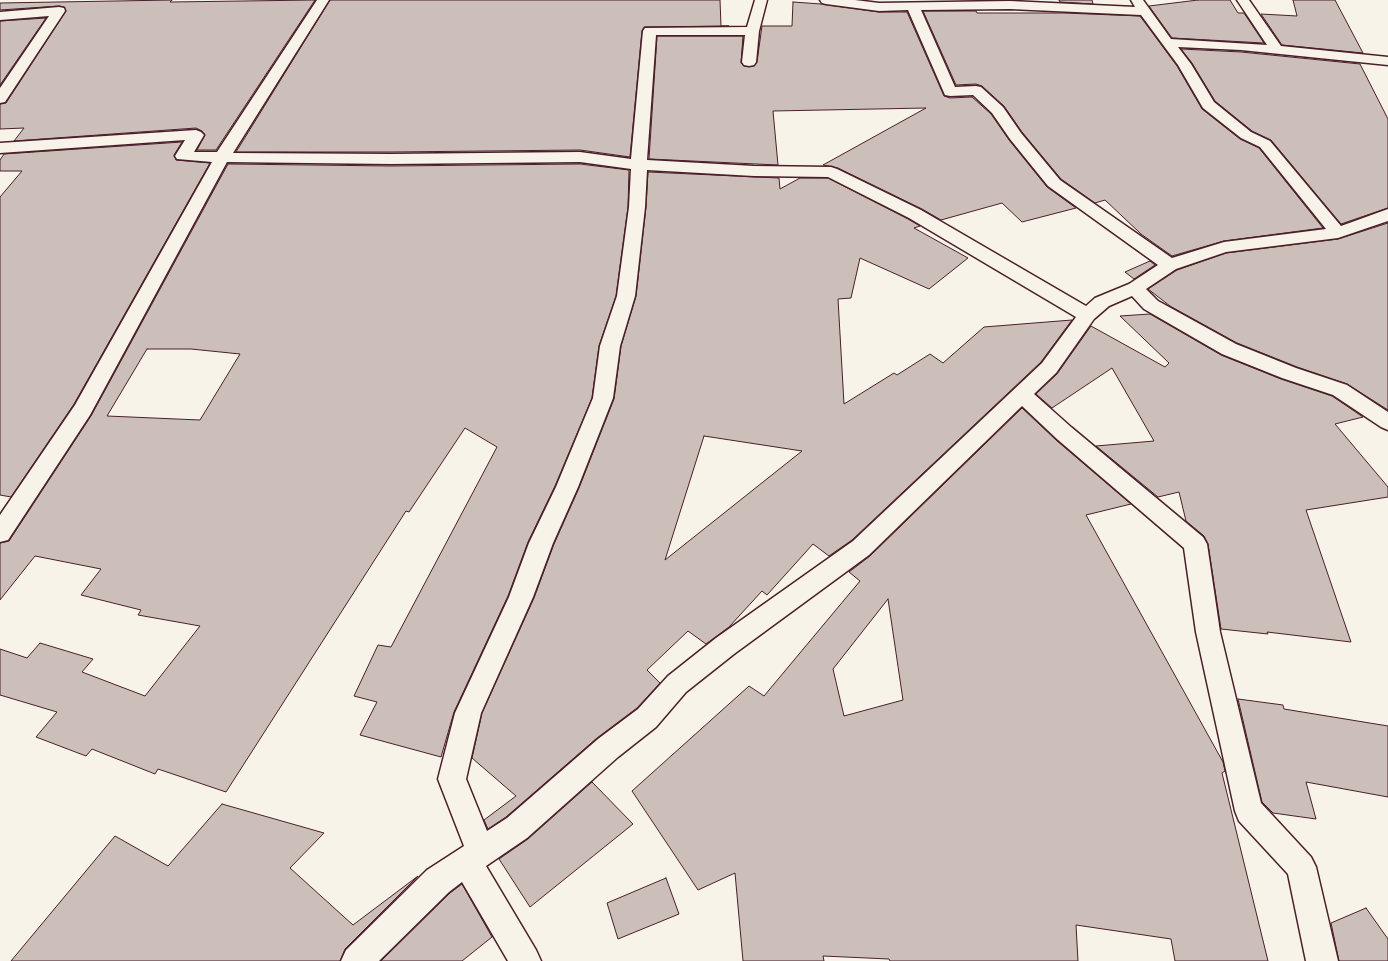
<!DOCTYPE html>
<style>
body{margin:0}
canvas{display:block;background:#f7f3e8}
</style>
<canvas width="1388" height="961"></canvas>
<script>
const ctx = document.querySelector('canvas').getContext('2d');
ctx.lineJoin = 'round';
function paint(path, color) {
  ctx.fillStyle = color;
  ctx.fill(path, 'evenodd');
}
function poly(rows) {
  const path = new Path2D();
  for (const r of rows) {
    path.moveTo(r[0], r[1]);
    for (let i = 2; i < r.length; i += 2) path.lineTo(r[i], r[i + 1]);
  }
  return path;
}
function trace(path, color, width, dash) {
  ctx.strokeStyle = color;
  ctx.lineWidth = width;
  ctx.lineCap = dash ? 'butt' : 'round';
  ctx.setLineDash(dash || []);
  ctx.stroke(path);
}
const building = poly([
 [172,0,170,2,315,0,216,150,197,150,205,135,202,131,196,128,14,141,24,128,0,129,0,104,6,103,66,11,64,7,59,6,0,10,0,3,172,0],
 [330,0,720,0,721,26,729,26,644,27,642,31,630,157,580,150,391,152,236,152,330,0],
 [1059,0,1092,0,1093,4,1060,2,1059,0],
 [1198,0,1230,0,1238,13,1244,13,1264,43,1172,38,1149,6,1198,0],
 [1293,0,1335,0,1363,53,1282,45,1261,14,1297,16,1293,0],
 [793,2,821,4,879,12,907,12,944,96,950,98,972,97,991,114,1009,140,1047,187,1076,208,1022,222,1002,203,941,220,922,209,838,168,823,165,926,108,773,111,778,165,649,159,657,36,743,36,741,63,744,66,754,66,757,62,762,26,792,26,793,2],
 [923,11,976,11,977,13,1064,13,1140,16,1177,66,1202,109,1240,139,1259,148,1323,228,1224,241,1172,256,1141,234,1105,200,1095,203,1061,179,1022,132,1004,106,982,86,976,84,956,85,923,11],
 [46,18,0,85,0,21,46,18],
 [1181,49,1241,52,1360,64,1388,119,1388,208,1341,224,1271,140,1252,131,1215,101,1192,63,1181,49],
 [182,142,174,155,176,160,210,163,74,404,11,497,0,495,0,197,22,171,0,171,0,160,4,154,182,142],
 [228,164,391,166,580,164,629,170,628,207,616,296,599,346,592,398,555,486,528,542,508,596,454,712,441,757,360,735,377,702,354,696,378,645,391,647,497,447,465,428,409,512,406,511,226,792,158,769,155,774,92,749,86,756,36,737,57,712,0,695,0,649,27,658,40,643,93,659,82,672,145,696,200,626,138,615,141,610,81,595,101,569,35,556,0,600,0,543,9,541,91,416,228,164],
 [147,349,191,349,240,354,200,420,107,416,147,349],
 [648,172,779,178,780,189,800,178,828,178,908,219,920,226,914,228,968,258,929,289,860,258,851,298,838,299,844,404,894,373,897,375,930,354,943,363,984,327,1072,320,1041,362,852,540,829,556,813,544,767,595,762,591,729,627,706,644,688,631,647,670,660,683,637,708,597,738,506,817,488,829,484,820,516,796,472,758,482,713,534,598,554,544,579,488,614,399,621,346,636,296,646,207,648,172],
 [704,436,802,451,665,560,704,436],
 [1388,223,1388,410,1347,384,1297,367,1237,343,1170,306,1148,289,1177,270,1226,253,1338,239,1388,223],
 [1150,261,1155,265,1134,279,1125,272,1150,261],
 [1150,314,1221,355,1281,379,1332,396,1363,417,1335,424,1388,487,1388,497,1306,510,1351,642,1267,632,1268,634,1221,629,1208,544,1204,536,1186,521,1179,492,1158,497,1096,446,1154,441,1112,368,1052,408,1036,394,1057,374,1091,326,1165,367,1169,363,1120,316,1150,314],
 [1022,408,1056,440,1131,504,1086,515,1223,762,1225,771,1222,773,1268,961,1175,961,1171,939,1076,925,1078,961,890,961,889,959,823,956,824,961,743,961,735,873,698,890,632,791,749,686,764,696,860,581,849,572,870,556,1022,408],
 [888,599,903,700,844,716,833,669,888,599],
 [1238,699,1283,705,1284,709,1388,726,1388,797,1306,782,1316,819,1273,813,1262,802,1238,699],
 [592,782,633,824,530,907,499,859,528,839,592,782],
 [222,804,324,833,290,868,353,925,418,876,345,949,340,961,11,961,115,836,168,866,222,804],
 [666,878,679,914,618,939,607,903,666,878],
 [462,884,492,937,462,961,381,961,450,893,462,884],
 [1366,908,1388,939,1388,961,1339,961,1331,923,1366,908]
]);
const street = poly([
 [317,0,329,0,233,153,391,154,580,152,631,159,643,31,645,28,747,27,755,0,767,0,759,31,756,62,754,65,749,66,744,65,742,62,745,35,656,35,647,160,754,166,831,167,837,169,921,210,1086,306,1095,298,1129,284,1158,265,1048,186,1010,139,992,113,973,95,950,96,945,95,908,10,879,11,826,4,822,3,820,0,855,0,879,3,1010,1,1135,7,1131,0,1143,0,1171,39,1267,45,1237,0,1249,0,1281,46,1388,57,1388,65,1241,50,1178,47,1191,64,1214,102,1251,132,1270,141,1341,226,1388,209,1388,221,1338,238,1226,252,1176,269,1146,289,1158,301,1236,344,1296,368,1347,385,1388,412,1388,430,1381,427,1333,395,1282,378,1222,354,1144,309,1132,296,1109,306,1094,319,1056,373,1034,394,1071,427,1203,537,1207,544,1220,632,1261,803,1311,857,1316,867,1338,961,1306,961,1288,874,1239,821,1235,811,1196,632,1184,548,1057,439,1022,406,869,555,734,654,686,692,656,727,618,757,527,838,486,866,536,950,541,961,508,961,462,882,449,892,379,961,341,961,346,950,427,870,464,846,438,779,455,713,509,597,529,543,556,487,593,398,600,346,617,296,629,207,631,169,580,162,391,164,227,162,90,415,8,540,0,542,0,515,75,405,212,162,177,159,175,156,185,140,0,153,0,143,196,130,201,132,204,135,194,152,217,152,317,0],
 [1010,9,1141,15,1178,65,1203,108,1241,138,1260,147,1326,229,1224,242,1172,258,1060,180,1021,133,1003,107,981,87,976,86,955,87,921,10,1010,9],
 [647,170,754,176,828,177,909,218,1076,317,1042,363,853,541,716,638,668,676,638,709,598,739,507,818,487,831,466,779,481,713,533,597,553,543,578,487,613,398,620,346,635,296,645,207,647,170],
 [59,7,64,8,65,11,5,102,0,103,0,88,49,16,0,20,0,12,59,7]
]);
paint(building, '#ccbfb9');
trace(building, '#4a1f2b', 1);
trace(street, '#4a1f2b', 3);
paint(street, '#f7f3e8');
</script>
